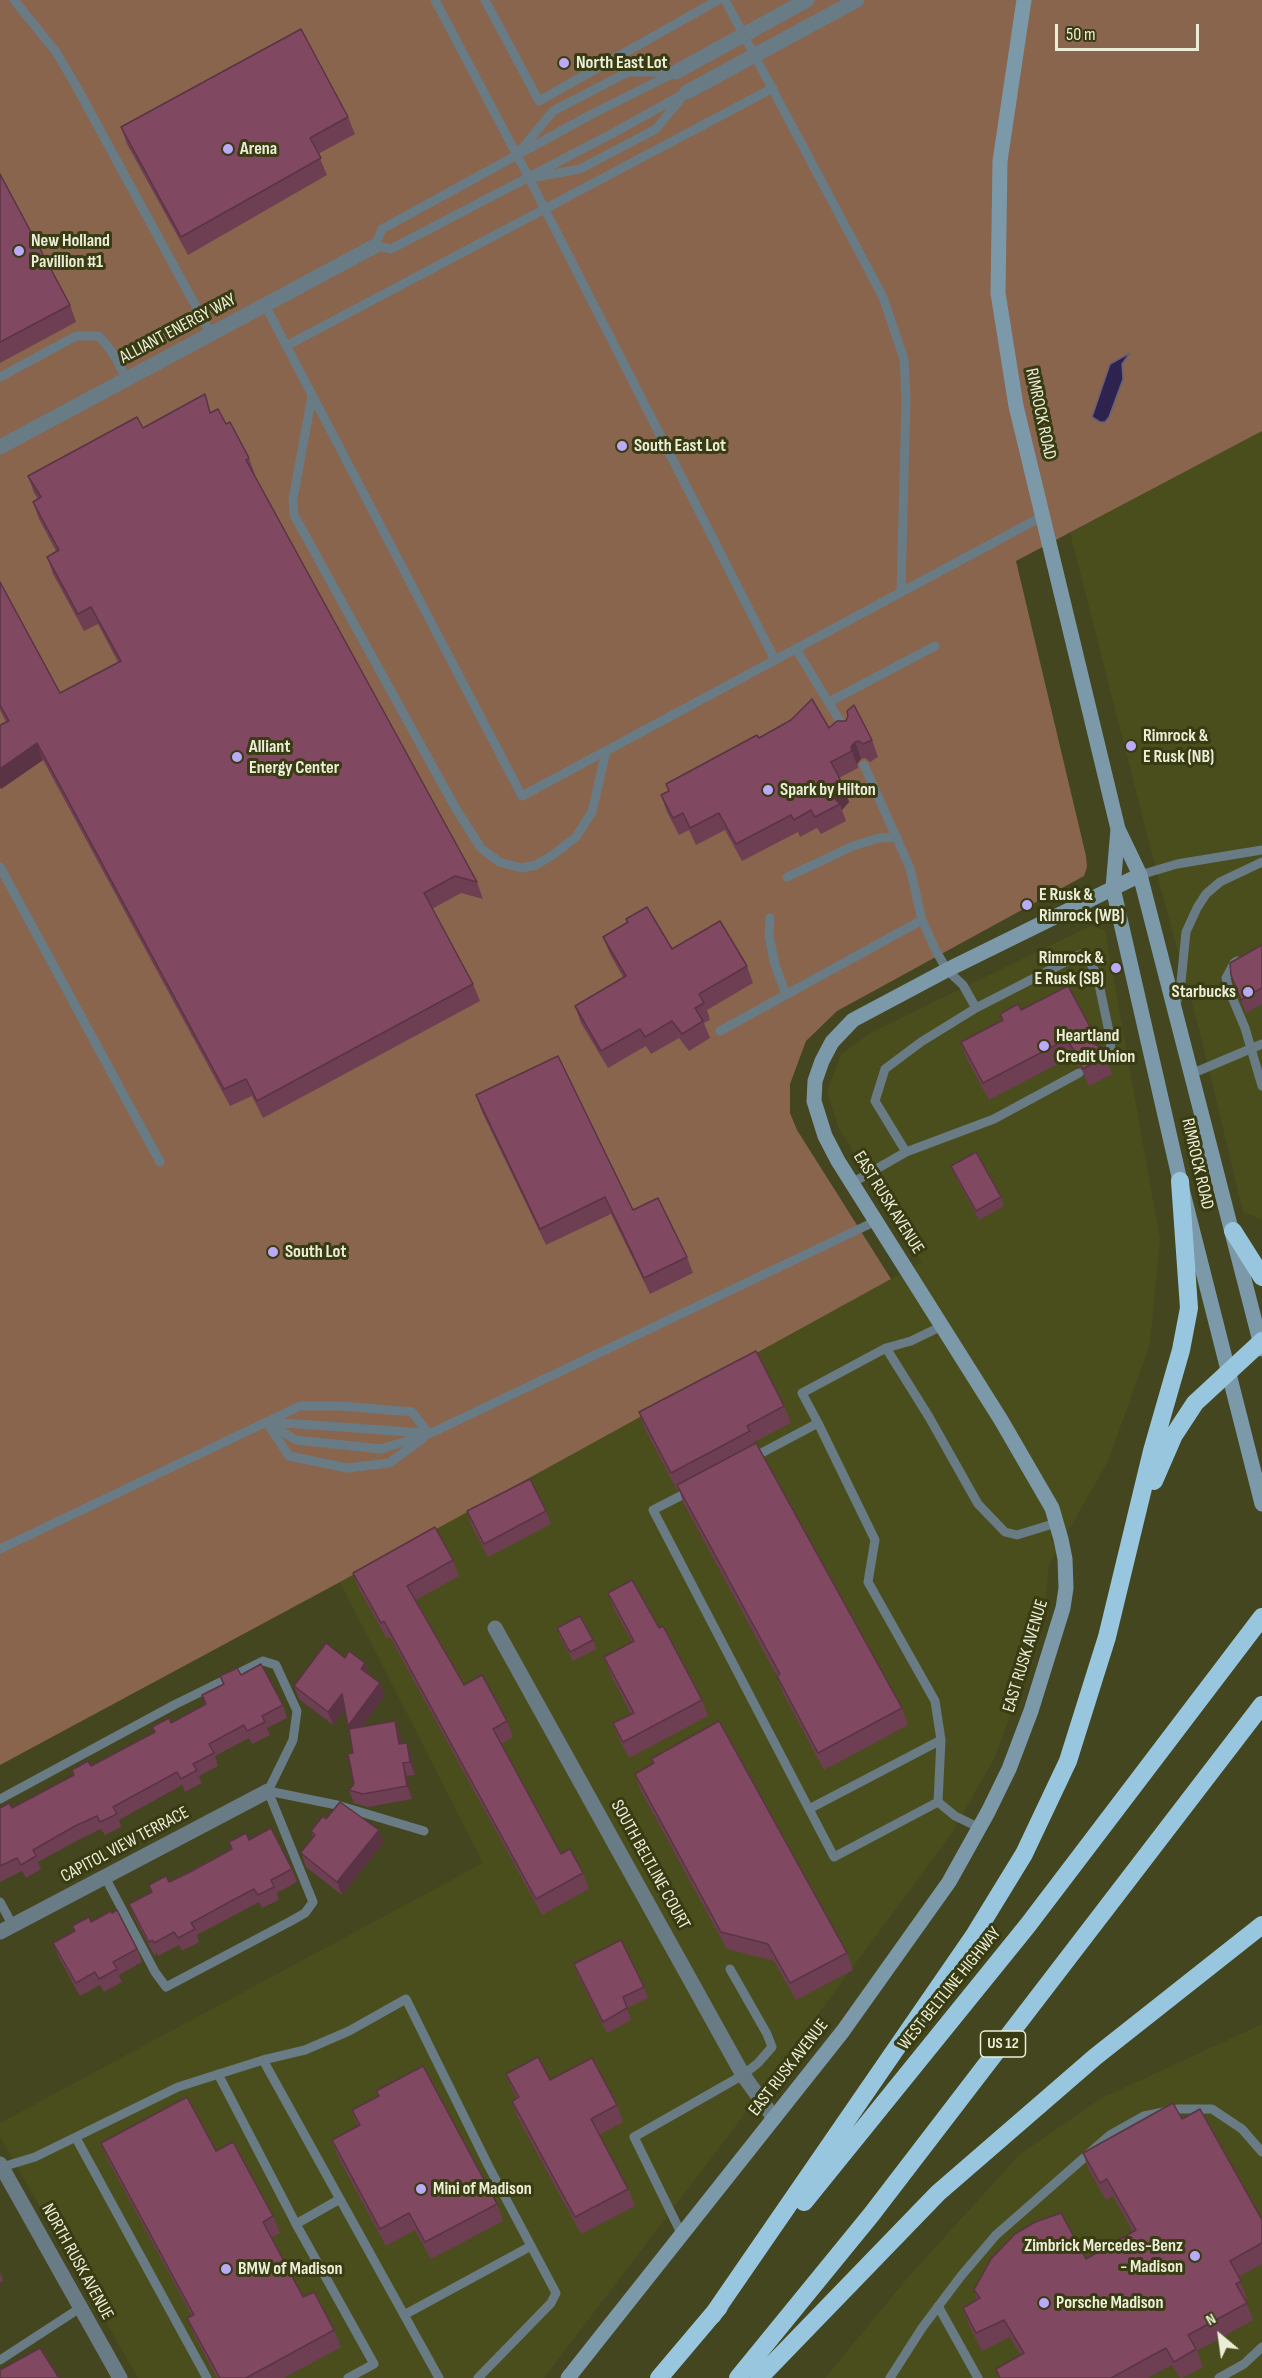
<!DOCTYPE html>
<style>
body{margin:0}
#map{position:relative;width:1262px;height:2378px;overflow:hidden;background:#43461e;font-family:"Sofia Sans Condensed",sans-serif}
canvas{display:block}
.north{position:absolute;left:1190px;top:2306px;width:60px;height:60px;-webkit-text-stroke:4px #393b13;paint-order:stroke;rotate:331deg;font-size:16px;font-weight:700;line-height:24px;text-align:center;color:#ebeed7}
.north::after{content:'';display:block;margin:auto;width:21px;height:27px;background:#ebeed7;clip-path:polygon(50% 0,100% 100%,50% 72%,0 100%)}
.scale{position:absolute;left:1055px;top:24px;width:144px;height:27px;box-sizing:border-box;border:3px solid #ebeed7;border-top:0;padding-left:8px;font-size:18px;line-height:21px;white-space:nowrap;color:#ebeed7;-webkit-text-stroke:4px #393b13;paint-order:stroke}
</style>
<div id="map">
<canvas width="1262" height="2378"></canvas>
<div class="north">N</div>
<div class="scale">50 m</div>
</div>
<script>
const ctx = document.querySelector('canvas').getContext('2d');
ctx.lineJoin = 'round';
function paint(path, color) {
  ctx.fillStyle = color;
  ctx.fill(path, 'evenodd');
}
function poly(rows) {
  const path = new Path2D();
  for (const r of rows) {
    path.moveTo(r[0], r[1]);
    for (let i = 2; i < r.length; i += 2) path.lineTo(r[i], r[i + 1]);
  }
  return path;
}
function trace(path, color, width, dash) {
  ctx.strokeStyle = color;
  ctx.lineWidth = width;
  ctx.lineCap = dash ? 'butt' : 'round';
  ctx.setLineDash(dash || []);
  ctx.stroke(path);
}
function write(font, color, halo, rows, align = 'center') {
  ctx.font = font + ' "Sofia Sans Condensed",sans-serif';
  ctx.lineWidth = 6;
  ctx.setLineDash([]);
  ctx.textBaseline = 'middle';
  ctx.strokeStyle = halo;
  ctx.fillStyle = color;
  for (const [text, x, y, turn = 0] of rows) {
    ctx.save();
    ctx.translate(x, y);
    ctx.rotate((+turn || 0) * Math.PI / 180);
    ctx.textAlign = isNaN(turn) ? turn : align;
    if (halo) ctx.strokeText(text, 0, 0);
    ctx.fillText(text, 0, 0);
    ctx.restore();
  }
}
const built = poly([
 [1262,431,1262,1220,1243,1212,1200,1033,1162,893,1070,533],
 [1090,926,1105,930,1160,1239,1150,1344,1109,1459,1049,1565,1044,1619,996,1755,952,1833,729,2135,544,2378,138,2378,0,2137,0,2123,483,1863,340,1582,922,1262,838,1127,827,1091,841,1055,870,1033],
 [1262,2024,1262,2378,825,2378,910,2275,1020,2154,1100,2099]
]);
const green = poly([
 [0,0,1262,0,1262,431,1016,561,1086,856,1087,867,1084,876,837,1011,806,1041,790,1084,790,1113,797,1130,891,1279,340,1582,0,1765]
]);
const water = poly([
 [1130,353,1122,364,1123,379,1109,417,1105,422,1100,422,1092,417,1110,364,1130,353]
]);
const lane = poly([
 [14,0,56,52,75,84,211,334],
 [435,0,529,178,775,660],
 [485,0,539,101,718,0],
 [725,0,883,297,904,359,906,399,901,592],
 [676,72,592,114,382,229,375,246,391,249,615,132,687,92],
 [520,151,553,111,628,72,673,72],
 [537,177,580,169,656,129,683,96],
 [265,305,522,796,1043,516],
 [286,346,773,88],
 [0,377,76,336,99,336,112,352,127,379],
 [312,396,293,499,294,515,456,809,481,848,499,862,521,868,536,865,554,854,576,837,592,812,606,751],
 [796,649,846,731],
 [829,702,935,646],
 [864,765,910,868,922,920,936,951,947,970,963,985,976,1008,921,1042,885,1069,875,1101,906,1152],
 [0,867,160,1162],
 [1140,875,1177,864,1262,850],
 [787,877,853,846,879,838,897,837],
 [770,918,769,936,775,965,786,994],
 [1237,961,1234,963,1226,978,1229,990,1245,1028,1262,1086],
 [1175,1006,1180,992,1186,932,1197,908,1206,894,1220,882,1262,862],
 [976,1008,1079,955,1087,957,1097,975,1111,1041,1110,1052,1106,1058],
 [720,1031,922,920],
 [1191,1074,1262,1044],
 [852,1183,906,1152,994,1119,1079,1073],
 [886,1348,929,1417,978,1504,1005,1532,1017,1535,1056,1523],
 [266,1422,296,1440,381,1449,429,1434,876,1221],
 [270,1422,424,1433],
 [818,1423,875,1540,868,1582,935,1701,941,1740,938,1802],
 [269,1426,289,1456,347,1468,389,1463,422,1439],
 [752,1458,818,1423,802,1393,886,1348,911,1341,942,1326],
 [692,1490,653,1510,834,1857,938,1802,955,1816,980,1828],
 [0,1549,300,1406,341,1406,412,1412,429,1434],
 [0,1799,174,1705,263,1661,276,1665,297,1711,293,1740,268,1791],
 [809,1809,941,1740],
 [105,1877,155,1972,166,1987,291,1921,305,1913,313,1902,268,1791,337,1805,424,1831],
 [0,1902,13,1926],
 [263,2060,305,2050,349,2031,406,1999,488,2165,556,2293,551,2303,478,2378],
 [218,2074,296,2224],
 [76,2138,207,2378],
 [2,2167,35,2157,178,2087,263,2060,439,2378],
 [340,2199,296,2224,374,2364,348,2378],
 [682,2235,634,2137,743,2075,758,2063,772,2047,767,2034,730,1969],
 [938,2306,978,2378],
 [404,2315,531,2246],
 [0,2360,80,2308],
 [890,2378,922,2328,961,2276,996,2235,1110,2135,1144,2116,1178,2109,1212,2109,1242,2129,1262,2152],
 [1219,2378,1244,2364,1262,2347]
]);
const street = poly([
 [676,72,807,0],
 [687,92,857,0],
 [0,447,375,246],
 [495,1628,743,2075,774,2118],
 [0,1932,268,1791],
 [0,2164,120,2378]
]);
const secondary = poly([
 [1024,0,1000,161,998,293,1016,406,1118,829,1140,875,1262,1349],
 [1118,829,1113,888,1180,1181,1262,1504],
 [568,2378,843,2031,949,1882,988,1812,1009,1769,1031,1711,1063,1608,1066,1588,1065,1559,1061,1539,1052,1508,1001,1420,838,1161,825,1136,814,1101,815,1081,822,1061,832,1042,853,1020,947,970,1140,875]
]);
const highway = poly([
 [1233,1231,1262,1277],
 [1154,1481,1174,1435,1195,1403,1262,1341],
 [804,2202,1028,1925,1262,1617],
 [712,2316,975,1934,1024,1854,1068,1761,1107,1637,1152,1451,1181,1350,1189,1308,1180,1181],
 [659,2378,719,2307],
 [738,2378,871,2215,1262,1705],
 [759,2378,938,2193,1095,2057,1262,1925]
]);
const wall = poly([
 [348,117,355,134,318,154,327,175,188,255,127,144,121,127],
 [0,174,70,305,76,322,0,363],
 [211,412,226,424,249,458,255,475,254,475,477,882,483,899,461,893,432,909,473,984,480,1001,263,1118,252,1096,230,1106,43,760,1,789,0,787,0,725,6,722,0,710,0,582,60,693,118,662,98,624,84,631,53,574,47,557,56,551,39,519,33,502,38,499,34,493,28,476,143,428],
 [848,716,872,740,878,757,870,762,865,758,861,759,857,764,858,768,839,778,849,802,842,810,846,821,821,834,817,828,800,837,798,832,742,861,725,830,696,845,689,830,679,835,667,812,661,795,669,791,666,784,759,738,829,728,846,721],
 [626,919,672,949,747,966,753,983,707,1010,710,1020,704,1023,710,1038,689,1051,679,1038,651,1054,646,1046,608,1068,581,1023,575,1006,623,977,610,954,603,937,628,923],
 [1262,945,1262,1004,1246,1013,1231,975],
 [1021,1010,1098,1046,1105,1056,1112,1074,1089,1086,1081,1068,1079,1066,1073,1056,989,1100,967,1059,961,1042,1002,1020,1000,1014],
 [476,1095,633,1210,687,1257,693,1273,650,1294,611,1214,546,1245,482,1112],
 [951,1166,1001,1197,1004,1206,979,1220,954,1174],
 [784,1406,791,1423,754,1442,754,1444,902,1708,908,1725,824,1770,783,1693,777,1676,683,1502,679,1489,677,1490,645,1429,639,1412],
 [467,1511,546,1511,551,1524,488,1557,471,1524],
 [453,1560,459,1576,416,1600,464,1685,507,1721,513,1737,501,1744,561,1854,583,1873,589,1889,542,1915,390,1637,387,1639,359,1589,353,1573],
 [608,1593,659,1628,702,1700,708,1716,629,1758,619,1739,613,1723,631,1714,610,1673,604,1657,632,1642,614,1609],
 [557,1628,593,1640,596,1649,573,1661,560,1637],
 [345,1658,365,1663,370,1676,380,1683,384,1696,362,1727,400,1734,401,1744,411,1756,415,1775,407,1776,412,1799,368,1807,354,1803,349,1790,354,1784,353,1753,345,1709,333,1725,299,1699,294,1686],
 [241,1675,283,1705,287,1718,267,1728,270,1735,252,1744,249,1738,215,1756,218,1766,199,1776,202,1783,185,1792,182,1785,119,1820,121,1827,105,1835,101,1829,80,1839,38,1862,41,1869,26,1878,22,1871,0,1882,0,1808,12,1808,74,1775,72,1770,91,1766,154,1732,152,1727,171,1723,205,1704,202,1695,223,1684,220,1676],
 [651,1759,847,1953,853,1970,796,2000,774,1961,727,1949,641,1791,635,1774,653,1764],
 [326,1819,379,1830,383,1843,342,1895,306,1867,301,1852,313,1837,311,1831],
 [249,1840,292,1869,297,1882,277,1893,279,1900,262,1908,259,1902,197,1935,199,1942,182,1951,179,1945,158,1956,157,1953,154,1955,134,1917,129,1904,151,1892,149,1885,169,1882,231,1849,229,1842],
 [91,1922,137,1949,142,1962,119,1975,122,1982,104,1992,100,1985,80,1996,58,1956,53,1943,74,1931,72,1926],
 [574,1964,644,1987,648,1998,627,2008,631,2020,607,2033,578,1975],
 [506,2074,550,2080,617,2105,623,2122,599,2135,628,2189,635,2206,581,2234,518,2118,512,2101,517,2099,513,2091],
 [376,2091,497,2204,503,2221,431,2259,415,2230,386,2246,338,2157,332,2140,358,2126,352,2110,378,2096],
 [1182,2119,1262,2220,1262,2264,1238,2277,1247,2298,1245,2300,1253,2320,1197,2351,1203,2367,1182,2378,1180,2378,1172,2365,1148,2378,999,2378,996,2369,1021,2355,1010,2337,982,2351,969,2325,963,2308,977,2300,974,2290,1086,2259,1133,2232,1113,2196,1106,2200,1089,2170,1083,2153],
 [101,2143,216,2151,273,2216,280,2233,271,2238,303,2297,334,2330,341,2347,284,2378,217,2378,194,2335,187,2318,192,2316,108,2160],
 [0,2272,3,2281,0,2283]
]);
const shadedWall = poly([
 [855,742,861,759,857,764,858,768,852,751,851,747],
 [37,743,43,760,1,789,0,786,0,769],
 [843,785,849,802,842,810,840,804,832,796],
 [1095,1036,1101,1053,1094,1044],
 [365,1663,370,1676,361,1669],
 [380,1683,384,1696,353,1739,348,1726],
 [342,1694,347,1707,333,1725,328,1712],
 [395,1721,400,1734,404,1757,399,1744],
 [407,1743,411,1756,415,1775,410,1762],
 [403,1763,407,1776,412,1799,407,1786],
 [379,1830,383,1843,342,1895,337,1882]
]);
const building = poly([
 [301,29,348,117,310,138,321,158,181,237,121,127,301,29],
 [0,174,70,305,0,342,0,174],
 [205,394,210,413,218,409,226,424,230,422,249,458,246,460,477,882,455,876,424,893,473,984,257,1101,246,1079,224,1089,37,743,0,769,0,725,9,721,0,705,0,582,60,693,121,661,91,607,78,614,47,557,59,550,33,502,41,497,28,476,137,417,143,428,205,394],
 [812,699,829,728,837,721,846,721,848,716,847,711,854,705,872,740,863,744,859,741,855,742,851,747,852,751,831,762,843,785,832,796,840,804,815,817,811,810,794,820,791,815,736,844,719,813,690,828,683,813,673,818,661,795,669,791,666,784,757,735,759,738,791,720,812,699],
 [647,907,672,949,720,921,747,966,699,994,704,1003,695,1008,703,1021,682,1034,672,1021,645,1037,640,1029,601,1051,575,1006,626,976,603,937,628,922,626,919,647,907],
 [1262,945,1262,988,1241,1000,1231,975,1230,963,1262,945],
 [1068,986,1095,1036,1094,1044,1101,1047,1105,1056,1083,1069,1078,1060,1079,1053,1073,1049,1067,1039,983,1083,961,1042,1003,1020,1000,1014,1018,1004,1021,1010,1068,986],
 [558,1056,633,1210,658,1198,687,1257,644,1278,605,1197,540,1229,476,1095,558,1056],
 [976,1152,1001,1197,976,1211,951,1166,976,1152],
 [756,1351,784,1406,747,1426,750,1431,671,1473,639,1412,756,1351],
 [756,1443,902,1708,818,1753,777,1676,780,1674,677,1485,756,1443],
 [530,1479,546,1511,484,1544,467,1511,530,1479],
 [435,1527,453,1560,407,1586,464,1685,482,1675,507,1721,493,1729,561,1854,570,1849,583,1873,536,1899,384,1621,381,1623,353,1573,435,1527],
 [632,1580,659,1628,663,1626,702,1700,623,1742,613,1723,634,1713,604,1657,634,1641,608,1593,632,1580],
 [580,1616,593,1640,570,1652,557,1628,580,1616],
 [326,1643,345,1658,349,1651,365,1663,361,1669,380,1683,348,1726,342,1694,328,1712,294,1686,326,1643],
 [261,1664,283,1705,262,1716,265,1722,247,1731,244,1725,209,1744,214,1753,193,1764,197,1770,181,1779,177,1772,113,1807,117,1814,100,1822,97,1816,75,1826,33,1850,36,1856,21,1865,17,1858,0,1866,0,1808,9,1803,12,1808,74,1775,72,1770,88,1761,91,1766,155,1732,152,1727,169,1718,171,1723,206,1704,202,1695,224,1684,220,1676,237,1668,241,1675,261,1664],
 [395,1721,399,1744,407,1743,410,1762,403,1763,407,1786,363,1794,349,1790,354,1784,348,1754,353,1753,349,1729,395,1721],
 [719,1721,847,1953,790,1983,768,1944,721,1932,635,1774,654,1763,651,1759,719,1721],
 [340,1802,379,1830,337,1882,302,1854,301,1852,315,1835,311,1831,323,1816,326,1819,340,1802],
 [271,1828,292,1869,271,1880,274,1887,258,1895,254,1889,233,1900,191,1923,195,1929,178,1938,174,1932,154,1943,152,1940,149,1942,129,1904,152,1892,149,1885,166,1876,169,1882,190,1872,232,1849,229,1842,246,1833,249,1840,271,1828],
 [117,1910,137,1949,113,1962,117,1969,99,1979,95,1972,76,1983,53,1943,75,1931,72,1926,89,1917,91,1922,111,1911,112,1913,117,1910],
 [621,1940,644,1987,623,1997,627,2008,603,2022,574,1964,621,1940],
 [538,2057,550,2080,592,2058,617,2105,591,2119,628,2189,575,2217,512,2101,519,2097,506,2074,538,2057],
 [423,2066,497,2204,425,2242,409,2213,380,2229,332,2140,360,2125,352,2110,379,2096,376,2091,423,2066],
 [187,2097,216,2151,233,2142,273,2216,263,2222,303,2297,314,2292,334,2330,246,2378,220,2378,187,2318,194,2315,101,2143,187,2097],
 [1173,2103,1182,2119,1200,2109,1262,2220,1262,2243,1230,2261,1241,2281,1236,2284,1247,2303,1188,2335,1196,2349,1174,2362,1166,2348,1111,2378,1000,2378,996,2369,1024,2353,1004,2320,976,2333,963,2308,980,2298,974,2290,991,2259,1015,2234,1035,2222,1061,2213,1086,2259,1136,2230,1107,2179,1100,2183,1083,2153,1173,2103],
 [40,2348,59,2378,0,2378,0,2370,40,2348]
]);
const markers = [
 [564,63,6,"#baaaf7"],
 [228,149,6,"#baaaf7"],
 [19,251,6,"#baaaf7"],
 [622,446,6,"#baaaf7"],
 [1131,746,6,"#baaaf7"],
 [237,757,6,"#baaaf7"],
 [768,790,6,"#baaaf7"],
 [1027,905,6,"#baaaf7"],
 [1116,968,6,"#baaaf7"],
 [1248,992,6,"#baaaf7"],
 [1044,1046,6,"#baaaf7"],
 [273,1252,6,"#baaaf7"],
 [421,2189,6,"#baaaf7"],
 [1195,2256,6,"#baaaf7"],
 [226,2269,6,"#baaaf7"],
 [1044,2303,6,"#baaaf7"]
];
const shields = [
 [1003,2044,45]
];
const shieldNames = [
 ["US 12",1003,2044]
];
const poiNames = [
 ["North East Lot",576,63],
 ["Arena",240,149],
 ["New Holland",31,241],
 ["Pavillion #1",31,262],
 ["South East Lot",634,446],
 ["Rimrock &",1143,736],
 ["E Rusk (NB)",1143,757],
 ["Alliant",249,747],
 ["Energy Center",249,768],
 ["Spark by Hilton",780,790],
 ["E Rusk &",1039,895],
 ["Rimrock (WB)",1039,916],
 ["Rimrock &",1104,958,"right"],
 ["E Rusk (SB)",1104,979,"right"],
 ["Starbucks",1236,992,"right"],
 ["Heartland",1056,1036],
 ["Credit Union",1056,1057],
 ["South Lot",285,1252],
 ["Mini of Madison",433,2189],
 ["Zimbrick Mercedes-Benz",1183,2246,"right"],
 ["- Madison",1183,2267,"right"],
 ["BMW of Madison",238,2269],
 ["Porsche Madison",1056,2303]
];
const streetNames = [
 ["ALLIANT ENERGY WAY",178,329,-28],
 ["RIMROCK ROAD",1040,414,78],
 ["RIMROCK ROAD",1197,1164,77],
 ["EAST RUSK AVENUE",888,1203,58],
 ["EAST RUSK AVENUE",1026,1656,-73],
 ["CAPITOL VIEW TERRACE",125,1845,-28],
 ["SOUTH BELTLINE COURT",650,1865,61],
 ["WEST BELTLINE HIGHWAY",950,1989,-51],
 ["EAST RUSK AVENUE",789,2068,-52],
 ["NORTH RUSK AVENUE",77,2262,61]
];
paint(built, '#4a4e1d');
paint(green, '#8a654e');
paint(water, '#2e224f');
trace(water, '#675f78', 1.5);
trace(lane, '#697b85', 9);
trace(street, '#697b85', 15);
trace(secondary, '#7c99aa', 15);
trace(highway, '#99c6df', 18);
paint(wall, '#6e3f53');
paint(shadedWall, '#5a3344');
paint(building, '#804961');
trace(building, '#5a3344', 1.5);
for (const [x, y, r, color] of markers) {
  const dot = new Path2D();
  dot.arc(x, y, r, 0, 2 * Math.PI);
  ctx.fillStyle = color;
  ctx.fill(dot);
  trace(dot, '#393b13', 2);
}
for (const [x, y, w] of shields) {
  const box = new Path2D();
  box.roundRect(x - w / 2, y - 13, w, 26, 4.5);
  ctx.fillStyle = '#393b13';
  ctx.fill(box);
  trace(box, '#ebeed7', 1.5);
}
write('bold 16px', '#ebeed7', null, shieldNames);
write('bold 18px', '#ebeed7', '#393b13', poiNames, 'left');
write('18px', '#ebeed7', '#393b13', streetNames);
</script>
